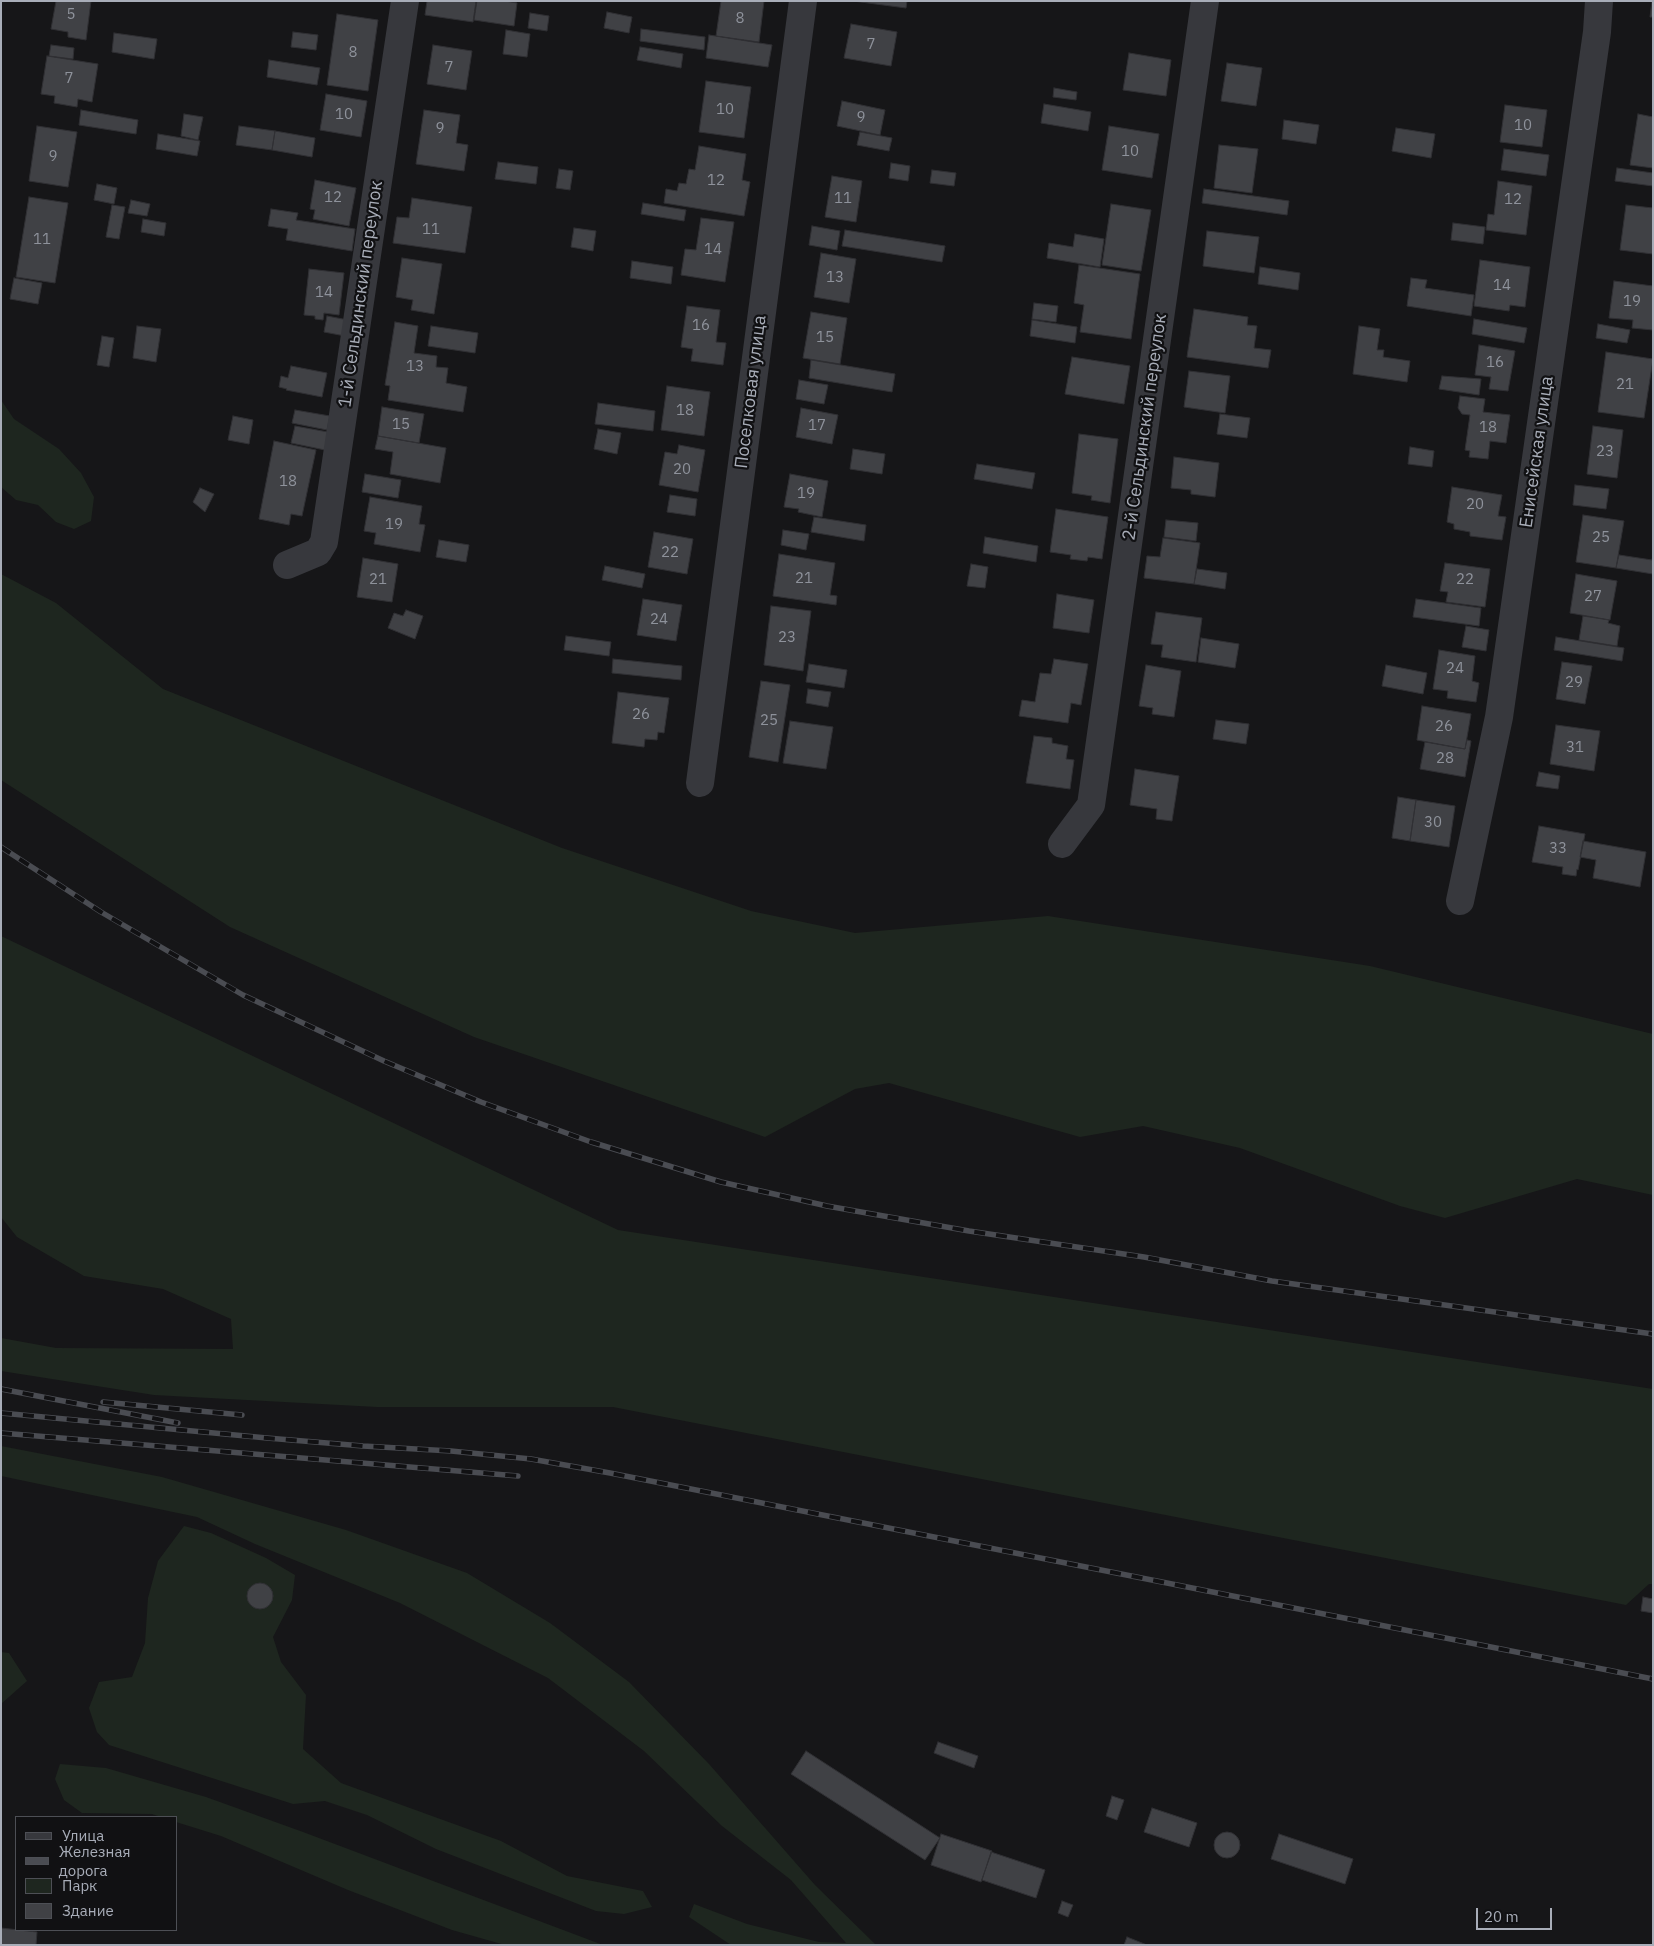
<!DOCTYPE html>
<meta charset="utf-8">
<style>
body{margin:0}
#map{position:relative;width:1654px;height:1946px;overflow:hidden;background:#161618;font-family:"IBM Plex Sans",sans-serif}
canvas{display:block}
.frame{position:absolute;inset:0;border:2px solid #a8adb8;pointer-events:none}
.legend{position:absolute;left:15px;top:1816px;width:162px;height:115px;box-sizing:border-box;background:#111113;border:1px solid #4d4f55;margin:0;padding:6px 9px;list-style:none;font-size:15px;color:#a8adb8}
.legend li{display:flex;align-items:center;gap:10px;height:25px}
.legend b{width:25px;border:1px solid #4d4f55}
.scale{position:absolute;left:1476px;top:1908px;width:76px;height:22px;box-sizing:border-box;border:2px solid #a8adb8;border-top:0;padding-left:6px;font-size:15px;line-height:18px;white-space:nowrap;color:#a8adb8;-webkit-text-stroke:4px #111113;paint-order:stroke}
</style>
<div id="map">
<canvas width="1654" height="1946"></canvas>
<div class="frame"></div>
<ul class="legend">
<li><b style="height:6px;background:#37383d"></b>Улица</li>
<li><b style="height:6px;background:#4a4c52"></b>Железная дорога</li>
<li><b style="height:14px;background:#1e261f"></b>Парк</li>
<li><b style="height:14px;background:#404145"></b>Здание</li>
</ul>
<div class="scale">20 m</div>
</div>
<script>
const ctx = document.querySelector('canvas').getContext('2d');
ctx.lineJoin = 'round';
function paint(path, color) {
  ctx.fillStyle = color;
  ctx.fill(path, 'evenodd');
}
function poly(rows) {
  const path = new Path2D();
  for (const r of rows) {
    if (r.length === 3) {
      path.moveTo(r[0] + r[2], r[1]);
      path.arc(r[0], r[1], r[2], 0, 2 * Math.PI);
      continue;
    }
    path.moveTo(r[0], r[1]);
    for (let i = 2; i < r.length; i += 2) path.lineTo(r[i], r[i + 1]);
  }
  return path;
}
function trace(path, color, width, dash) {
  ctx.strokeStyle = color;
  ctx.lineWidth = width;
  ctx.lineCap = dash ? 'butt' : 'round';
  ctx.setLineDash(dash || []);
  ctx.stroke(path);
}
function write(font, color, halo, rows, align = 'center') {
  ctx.font = font + ' "IBM Plex Sans",sans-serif';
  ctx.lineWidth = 4.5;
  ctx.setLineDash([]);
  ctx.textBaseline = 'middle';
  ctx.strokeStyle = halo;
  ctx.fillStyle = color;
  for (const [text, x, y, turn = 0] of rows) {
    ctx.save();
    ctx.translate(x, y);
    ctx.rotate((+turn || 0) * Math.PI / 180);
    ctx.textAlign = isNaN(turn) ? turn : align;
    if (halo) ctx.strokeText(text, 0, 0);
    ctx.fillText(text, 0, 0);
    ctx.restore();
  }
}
const green = poly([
 [1,400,14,419,59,449,81,473,94,497,91,521,74,529,56,522,38,505,16,500,1,487],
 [1,574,56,603,163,689,562,848,751,911,855,933,1048,916,1370,966,1653,1034,1653,1195,1577,1179,1445,1218,1400,1206,1240,1148,1143,1126,1080,1137,889,1083,855,1089,765,1137,474,1037,230,927,1,780],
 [1,936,618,1230,1653,1389,1653,1584,1649,1584,1626,1605,613,1407,377,1407,154,1395,1,1371,1,1338,56,1348,233,1349,231,1319,163,1289,84,1276,17,1237,1,1217],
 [1,1446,162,1477,346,1530,467,1573,550,1623,629,1682,709,1764,815,1885,876,1945,731,1945,689,1917,694,1904,747,1924,819,1942,846,1943,791,1880,722,1826,644,1751,548,1678,400,1603,255,1544,197,1517,1,1476],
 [184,1526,211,1533,266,1558,295,1575,292,1600,273,1637,281,1662,306,1695,303,1749,341,1783,501,1841,567,1876,643,1891,652,1907,624,1914,596,1911,436,1849,367,1815,325,1801,293,1804,109,1745,97,1732,89,1708,99,1682,132,1677,145,1643,148,1598,158,1561],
 [1,1652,9,1653,27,1681,1,1704],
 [60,1764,106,1768,206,1797,303,1832,603,1945,505,1945,452,1930,348,1890,221,1836,176,1822,176,1817,161,1817,152,1814,82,1813,64,1800,55,1779]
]);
const building = poly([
 [56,1,91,1,86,40,68,37,68,32,51,29,56,1],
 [427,1,476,1,473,22,425,15,427,1],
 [477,1,505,1,517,3,514,26,474,20,477,1],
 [721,1,764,1,759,42,716,36,721,1],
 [853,1,907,1,906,8,853,1],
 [1652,1,1653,1,1653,17,1650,17,1652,1],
 [607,12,632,17,629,33,604,28,607,12],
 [530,13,549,16,547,31,528,28,530,13],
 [337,14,378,20,368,91,327,85,337,14],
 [851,24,897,32,891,66,844,58,851,24],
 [641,29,705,37,704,50,640,41,641,29],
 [506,30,530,34,527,57,503,54,506,30],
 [293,32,318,35,316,50,291,47,293,32],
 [114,33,157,39,154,59,112,52,114,33],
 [709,35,772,45,768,67,706,58,709,35],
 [51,45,74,48,73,59,49,56,51,45],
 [433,45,472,51,466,90,427,84,433,45],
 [640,47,683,54,681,68,637,60,640,47],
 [1129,53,1171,60,1166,96,1123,90,1129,53],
 [47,56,98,64,92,102,78,99,77,107,54,103,55,96,41,94,47,56],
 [269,60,320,68,317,85,267,77,269,60],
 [1227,63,1262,68,1256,106,1221,101,1227,63],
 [706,81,751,87,744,138,699,132,706,81],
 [1054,88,1077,92,1076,100,1053,97,1054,88],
 [326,94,367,101,361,137,320,130,326,94],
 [842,101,885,110,880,135,837,126,842,101],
 [1044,104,1091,112,1088,131,1041,123,1044,104],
 [1505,105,1547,110,1542,147,1500,142,1505,105],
 [81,110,138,120,136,134,79,125,81,110],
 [424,110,460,115,456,143,468,145,464,171,416,164,424,110],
 [184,114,203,117,198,140,181,136,184,114],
 [1638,114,1653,117,1653,168,1630,165,1638,114],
 [1284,120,1319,125,1316,144,1282,139,1284,120],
 [37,126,77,132,68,187,29,181,37,126],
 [239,126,275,131,272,150,236,145,239,126],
 [1109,126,1159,134,1152,178,1102,170,1109,126],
 [1396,128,1435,134,1431,158,1392,151,1396,128],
 [275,131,315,138,312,157,272,150,275,131],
 [860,132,892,138,889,151,857,145,860,132],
 [158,134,200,141,197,156,156,149,158,134],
 [1219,145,1258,149,1252,193,1214,188,1219,145],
 [699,146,746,154,742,180,750,182,744,216,664,203,666,189,677,191,679,183,686,184,689,169,695,170,699,146],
 [1504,149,1549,155,1546,176,1501,170,1504,149],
 [498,162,538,167,536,184,495,179,498,162],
 [891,163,910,166,908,181,889,178,891,163],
 [1617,168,1653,173,1653,186,1615,181,1617,168],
 [559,169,573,171,570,190,556,188,559,169],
 [932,170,956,173,954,186,930,183,932,170],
 [832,176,862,181,856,222,825,217,832,176],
 [315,180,356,188,349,226,313,219,315,210,310,209,315,180],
 [1498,181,1532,186,1526,235,1486,230,1488,214,1494,215,1498,181],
 [97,184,117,188,114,204,94,200,97,184],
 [1204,189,1289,201,1287,215,1202,203,1204,189],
 [29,197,68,203,55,283,16,277,29,197],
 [412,198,472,207,465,253,393,243,397,217,409,218,412,198],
 [131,200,150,204,147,216,128,213,131,200],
 [643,203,686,210,684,221,641,214,643,203],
 [1111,204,1151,210,1141,271,1102,265,1111,204],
 [112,205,125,207,119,239,106,237,112,205],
 [1626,205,1653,208,1653,254,1620,250,1626,205],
 [271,209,298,213,296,220,355,229,352,251,286,240,288,229,268,226,271,209],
 [701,218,734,222,725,282,681,275,685,249,696,250,701,218],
 [143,219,166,223,164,236,141,232,143,219],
 [1453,223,1485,227,1483,244,1451,240,1453,223],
 [812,226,840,231,837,250,809,245,812,226],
 [574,228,596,231,593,251,571,247,574,228],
 [845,230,945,246,942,262,842,246,845,230],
 [1207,231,1259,237,1254,273,1203,266,1207,231],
 [1075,234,1104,239,1100,267,1047,258,1049,243,1073,247,1075,234],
 [821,253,856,259,849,303,814,297,821,253],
 [402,258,442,264,434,314,411,310,413,300,396,297,402,258],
 [1480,260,1530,267,1525,307,1510,305,1509,311,1474,306,1480,260],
 [632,261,673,267,671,284,630,278,632,261],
 [1079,265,1140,274,1131,339,1080,332,1084,305,1074,303,1079,265],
 [1260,267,1300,273,1298,290,1258,284,1260,267],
 [309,269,344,273,339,315,324,313,323,320,315,319,315,316,304,315,309,269],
 [14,278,42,283,38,304,10,299,14,278],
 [1411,278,1427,280,1425,288,1474,295,1471,316,1407,306,1411,278],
 [1614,281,1653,286,1653,330,1632,328,1633,320,1609,318,1614,281],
 [1034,303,1058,306,1056,322,1032,319,1034,303],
 [687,306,720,310,716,342,726,343,723,365,691,361,693,349,681,347,687,306],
 [1194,309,1248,317,1247,325,1257,326,1254,348,1271,350,1268,368,1187,357,1194,309],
 [811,312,847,318,840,364,803,358,811,312],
 [327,316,348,320,345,336,324,332,327,316],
 [1474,319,1527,328,1524,343,1472,334,1474,319],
 [1032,320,1077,327,1075,343,1030,336,1032,320],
 [395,322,418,326,414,353,437,356,436,367,448,368,446,383,467,387,463,412,388,400,390,386,385,385,395,322],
 [1598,324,1630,330,1627,343,1596,338,1598,324],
 [137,326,161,329,156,362,133,358,137,326],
 [431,326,478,333,475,353,428,346,431,326],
 [1359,326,1380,329,1377,350,1384,350,1383,357,1410,361,1407,382,1353,374,1359,326],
 [102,336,114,338,109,367,97,365,102,336],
 [1479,345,1515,351,1508,391,1489,389,1491,377,1475,375,1479,345],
 [1606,352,1653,359,1644,418,1598,412,1606,352],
 [1072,357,1130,366,1124,404,1065,394,1072,357],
 [811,360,895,374,892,392,809,378,811,360],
 [291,366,327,373,322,397,286,390,287,389,279,387,281,376,288,378,291,366],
 [1189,371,1230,376,1225,413,1184,407,1189,371],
 [1442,376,1481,379,1479,395,1439,389,1442,376],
 [799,380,828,385,824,404,796,399,799,380],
 [667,386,710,392,704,436,661,430,667,386],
 [1460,396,1485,399,1483,412,1510,415,1506,443,1490,441,1488,459,1469,457,1470,451,1465,450,1470,415,1462,414,1458,408,1460,396],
 [598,403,655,411,653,431,595,424,598,403],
 [382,407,424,414,419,443,378,436,382,407],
 [801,408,838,415,832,444,796,437,801,408],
 [295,410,330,416,327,430,292,423,295,410],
 [1220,414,1250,418,1247,438,1217,434,1220,414],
 [233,416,253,420,249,444,228,440,233,416],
 [295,426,328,432,325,450,291,443,295,426],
 [1593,426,1623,430,1617,478,1587,474,1593,426],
 [598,429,621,433,617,454,594,449,598,429],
 [1079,434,1118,439,1110,503,1091,500,1092,496,1072,493,1079,434],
 [378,436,446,448,440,483,390,474,393,452,375,449,378,436],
 [274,441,316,450,302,516,291,514,289,525,259,519,274,441],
 [679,445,705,450,698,492,659,485,665,452,677,454,679,445],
 [1410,447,1434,451,1432,467,1408,464,1410,447],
 [853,449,885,454,882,474,850,469,853,449],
 [1174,457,1219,463,1215,497,1191,494,1191,490,1171,488,1174,457],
 [977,464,1035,473,1032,489,974,479,977,464],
 [365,474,401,480,398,498,362,492,365,474],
 [790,474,828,481,822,517,798,512,799,509,784,507,790,474],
 [1575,485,1609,489,1606,509,1573,505,1575,485],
 [1452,487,1502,495,1498,516,1506,517,1502,540,1470,536,1470,532,1454,529,1454,524,1447,522,1452,487],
 [200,488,214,494,205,512,193,502,200,488],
 [670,495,697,499,695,516,667,512,670,495],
 [370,497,422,506,419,524,425,525,420,552,374,544,376,533,364,531,370,497],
 [1056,509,1108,517,1102,559,1088,557,1087,561,1070,559,1071,555,1050,552,1056,509],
 [1583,515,1624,521,1616,568,1576,562,1583,515],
 [814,517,866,525,864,541,811,532,814,517],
 [1166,520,1198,523,1196,541,1164,537,1166,520],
 [783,530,809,534,806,550,781,545,783,530],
 [654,532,693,539,687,574,648,567,654,532],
 [985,537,1038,546,1036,562,983,553,985,537],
 [1163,538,1200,543,1194,584,1144,578,1147,556,1160,557,1163,538],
 [439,540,469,545,466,562,436,557,439,540],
 [779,554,835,563,830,595,837,596,836,605,773,596,779,554],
 [1619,555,1652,560,1653,555,1653,574,1616,568,1619,555],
 [363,558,398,564,392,602,357,597,363,558],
 [1445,563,1490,569,1485,607,1446,602,1448,592,1440,591,1445,563],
 [971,564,988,567,985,588,967,586,971,564],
 [605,566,645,574,642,588,602,580,605,566],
 [1197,569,1227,573,1225,589,1194,584,1197,569],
 [1576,574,1617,581,1610,620,1570,613,1576,574],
 [1057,594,1094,600,1089,633,1053,628,1057,594],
 [643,599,682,605,676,641,637,635,643,599],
 [1416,599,1481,608,1479,626,1413,617,1416,599],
 [771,606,811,611,803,671,764,665,771,606],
 [406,610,423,616,415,639,388,628,394,613,403,616,406,610],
 [1156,612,1202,618,1196,662,1161,657,1163,645,1151,644,1156,612],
 [1583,616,1609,620,1608,623,1620,626,1617,646,1579,640,1583,616],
 [1466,626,1489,630,1486,651,1462,647,1466,626],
 [566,636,611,642,609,656,564,650,566,636],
 [1556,637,1624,648,1622,661,1554,650,1556,637],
 [1201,638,1239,644,1235,668,1198,662,1201,638],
 [1439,650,1475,656,1472,681,1479,683,1476,702,1447,698,1448,691,1433,689,1439,650],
 [613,659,682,666,681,680,612,673,613,659],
 [1054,659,1088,664,1081,705,1071,703,1068,723,1019,716,1022,700,1035,702,1040,673,1051,674,1054,659],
 [1562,662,1592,666,1585,704,1556,699,1562,662],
 [809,664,847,670,844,688,806,682,809,664],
 [1146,665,1181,671,1174,717,1152,714,1153,708,1139,706,1146,665],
 [1386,665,1427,673,1423,694,1382,686,1386,665],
 [761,681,790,685,778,762,749,757,761,681],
 [808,689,831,692,828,707,806,703,808,689],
 [618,692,669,698,664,733,658,732,657,740,645,739,644,747,612,743,618,692],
 [1422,706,1471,714,1465,749,1417,740,1422,706],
 [1216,720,1249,724,1246,744,1213,739,1216,720],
 [790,721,833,727,826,769,783,763,790,721],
 [1556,725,1600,731,1594,771,1550,764,1556,725],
 [1034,736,1052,738,1052,743,1068,746,1066,759,1074,760,1070,789,1026,783,1034,736],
 [1467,740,1471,741,1465,777,1420,769,1425,742,1465,749,1467,740],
 [1135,769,1179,776,1172,821,1156,819,1157,809,1130,805,1135,769],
 [1539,772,1560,776,1558,789,1536,786,1539,772],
 [1398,797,1416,800,1410,841,1392,838,1398,797],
 [1416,800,1455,806,1449,847,1410,841,1416,800],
 [1539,826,1585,834,1578,870,1577,869,1576,876,1562,874,1563,867,1532,862,1539,826],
 [1583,841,1646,852,1640,887,1593,878,1596,860,1580,857,1583,841],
 [260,1596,13],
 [1643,1597,1653,1599,1653,1613,1641,1611,1643,1597],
 [938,1742,978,1756,974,1768,934,1753,938,1742],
 [806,1751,940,1838,925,1860,791,1774,806,1751],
 [1112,1796,1124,1800,1117,1820,1106,1816,1112,1796],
 [1152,1808,1197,1823,1189,1847,1144,1832,1152,1808],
 [1227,1845,13],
 [941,1834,992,1851,981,1882,931,1865,941,1834],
 [1279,1834,1353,1859,1345,1884,1271,1859,1279,1834],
 [991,1852,1045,1870,1036,1898,982,1880,991,1852],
 [1062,1901,1073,1905,1068,1917,1058,1913,1062,1901],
 [1,1928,37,1932,36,1945,1,1945,1,1928],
 [1127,1937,1147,1945,1124,1945,1127,1937]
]);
const minor = poly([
 [287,565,318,552,324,542,405,1],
 [700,783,803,1],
 [1062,844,1091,805,1205,1],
 [1460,901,1499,717,1597,32,1599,1]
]);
const rail = poly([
 [1,847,101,912,243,995,384,1061,481,1102,591,1142,721,1182,827,1206,969,1231,1144,1257,1272,1281,1653,1334],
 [1,1389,178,1423],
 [103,1402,242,1415],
 [1,1413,267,1438,363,1446,451,1451,531,1459,610,1473,1653,1679],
 [1,1433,518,1476]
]);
const numberNames = [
 ["5",71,15],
 ["8",740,19],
 ["7",871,45],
 ["8",353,53],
 ["7",449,68],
 ["7",69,79],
 ["10",725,110],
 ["10",344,115],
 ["9",861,118],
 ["10",1523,126],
 ["9",440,129],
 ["10",1130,152],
 ["9",53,157],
 ["12",716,181],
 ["12",333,198],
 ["11",843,199],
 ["12",1513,200],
 ["11",431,230],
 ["11",42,240],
 ["14",713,250],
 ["13",835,278],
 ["14",1502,286],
 ["14",324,293],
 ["19",1632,302],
 ["16",701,326],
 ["15",825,338],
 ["16",1495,363],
 ["13",415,367],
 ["21",1625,385],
 ["18",685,411],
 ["15",401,425],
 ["17",817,426],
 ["18",1488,428],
 ["23",1605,452],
 ["20",682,470],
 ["18",288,482],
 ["19",806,494],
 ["20",1475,505],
 ["19",394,525],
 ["25",1601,538],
 ["22",670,553],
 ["21",804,579],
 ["21",378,580],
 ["22",1465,580],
 ["27",1593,597],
 ["24",659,620],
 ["23",787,638],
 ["24",1455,669],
 ["29",1574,683],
 ["26",641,715],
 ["25",769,721],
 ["26",1444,727],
 ["31",1575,748],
 ["28",1445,759],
 ["30",1433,823],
 ["33",1558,849]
];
const streetNames = [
 ["1-й Сельдинский переулок",361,294,-82],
 ["Поселковая улица",751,392,-83],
 ["2-й Сельдинский переулок",1145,427,-82],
 ["Енисейская улица",1537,452,-82]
];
paint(green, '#1e261f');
paint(building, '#404145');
trace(building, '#303034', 1);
trace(minor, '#37383d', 28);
trace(rail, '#4a4c52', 5.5);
trace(rail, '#111113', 4, [11]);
write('15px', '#8e929b', null, numberNames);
write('18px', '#a8adb8', '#111113', streetNames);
</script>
